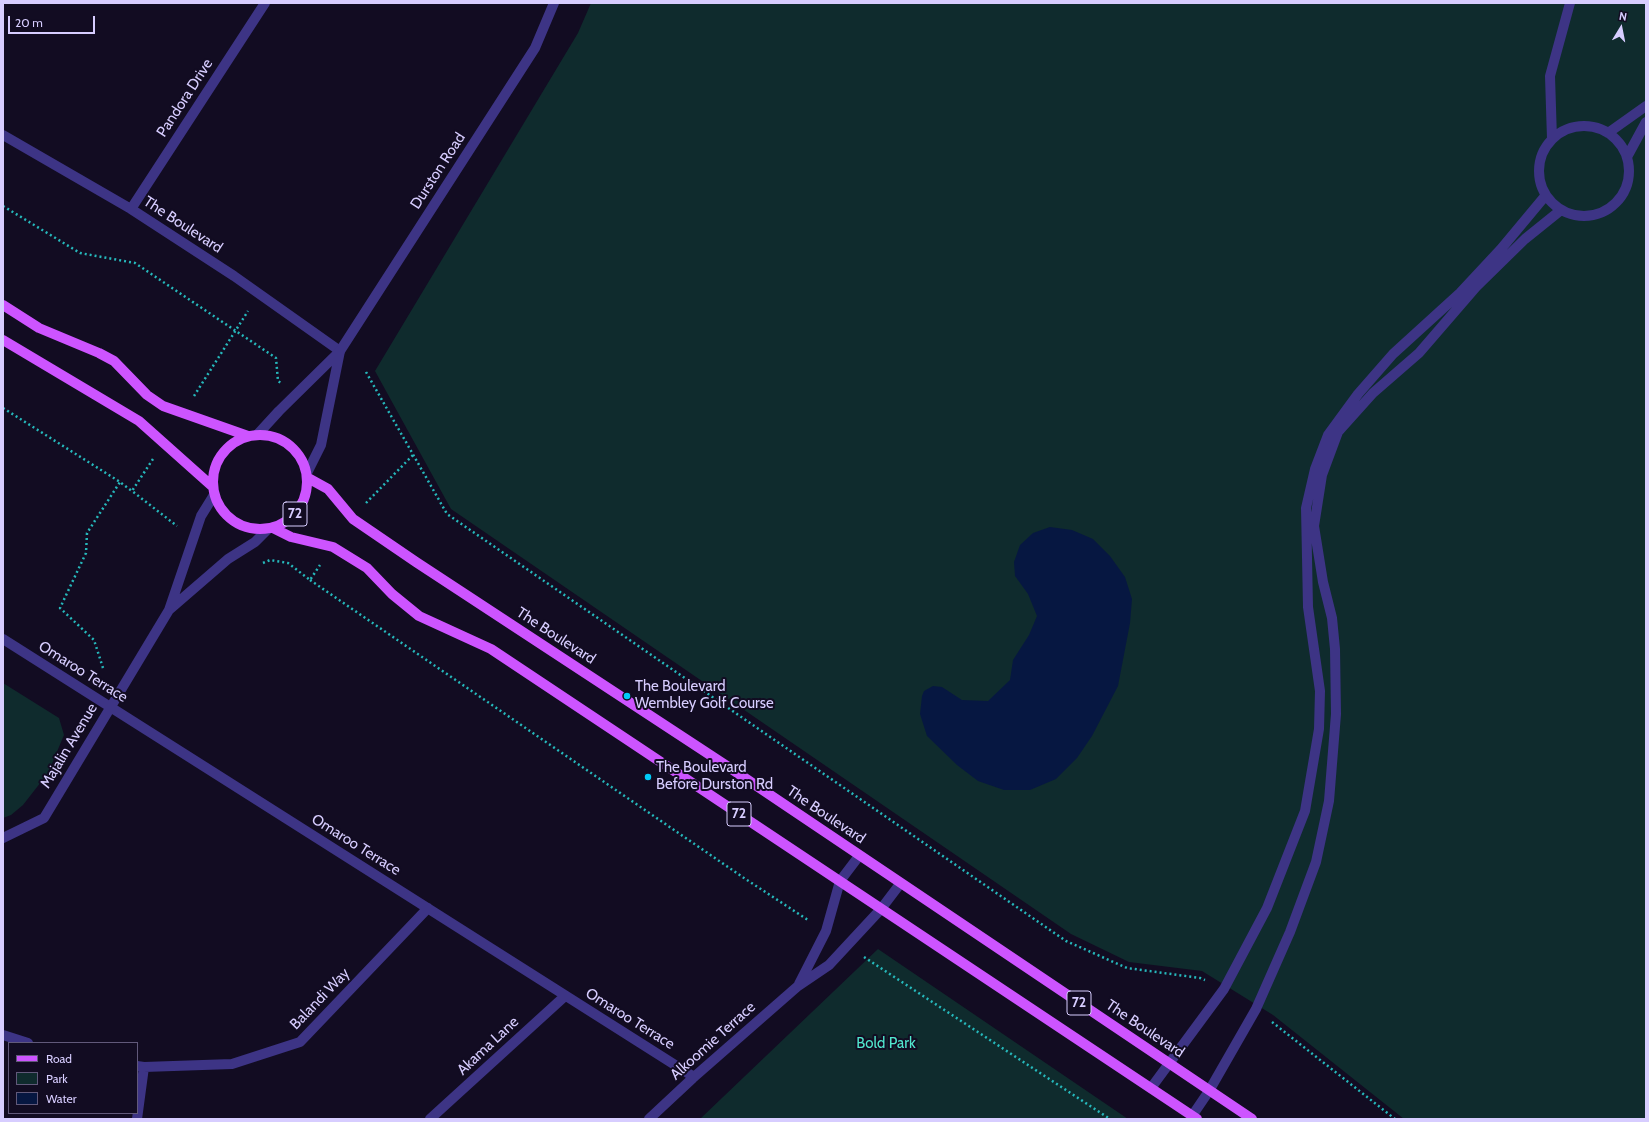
<!DOCTYPE html>
<style>
body{margin:0}
#map{position:relative;width:1649px;height:1122px;overflow:hidden;background:#120c22;font-family:Cabin,sans-serif}
canvas{display:block}
.frame{position:absolute;inset:0;border:4px solid #d7cdff;pointer-events:none}
.legend{position:absolute;left:8px;top:1042px;width:130px;height:72px;box-sizing:border-box;background:#120c22;border:1px solid #61597a;margin:0;padding:5px 7px;list-style:none;font-size:12px;color:#d7cdff}
.legend li{display:flex;align-items:center;gap:8px;height:20px}
.legend b{width:20px;border:1px solid #61597a}
.north{position:absolute;left:1601px;top:8px;width:40px;height:40px;-webkit-text-stroke:3px #120c22;paint-order:stroke;rotate:10deg;font-size:11px;font-weight:700;line-height:16px;text-align:center;color:#d7cdff}
.north::after{content:'';display:block;margin:auto;width:14px;height:18px;background:#d7cdff;clip-path:polygon(50% 0,100% 100%,50% 72%,0 100%)}
.scale{position:absolute;left:8px;top:16px;width:87px;height:18px;box-sizing:border-box;border:2px solid #d7cdff;border-top:0;padding-left:5px;font-size:12px;line-height:14px;white-space:nowrap;color:#d7cdff;-webkit-text-stroke:3px #120c22;paint-order:stroke}
</style>
<div id="map">
<canvas width="1649" height="1122"></canvas>
<div class="frame"></div>
<ul class="legend">
<li><b style="height:5px;background:#cd54ff"></b>Road</li>
<li><b style="height:11px;background:#0f2b2d"></b>Park</li>
<li><b style="height:11px;background:#061741"></b>Water</li>
</ul>
<div class="north">N</div>
<div class="scale">20 m</div>
</div>
<script>
const ctx = document.querySelector('canvas').getContext('2d');
ctx.lineJoin = 'round';
function paint(path, color) {
  ctx.fillStyle = color;
  ctx.fill(path, 'evenodd');
}
function poly(rows) {
  const path = new Path2D();
  for (const r of rows) {
    if (r.length === 3) {
      path.moveTo(r[0] + r[2], r[1]);
      path.arc(r[0], r[1], r[2], 0, 2 * Math.PI);
      continue;
    }
    path.moveTo(r[0], r[1]);
    for (let i = 2; i < r.length; i += 2) path.lineTo(r[i], r[i + 1]);
  }
  return path;
}
function trace(path, color, width, dash) {
  ctx.strokeStyle = color;
  ctx.lineWidth = width;
  ctx.lineCap = dash ? 'butt' : 'round';
  ctx.setLineDash(dash || []);
  ctx.stroke(path);
}
function write(font, color, halo, rows, align = 'center') {
  ctx.font = font + ' Cabin,sans-serif';
  ctx.lineWidth = 4;
  ctx.setLineDash([]);
  ctx.textBaseline = 'middle';
  ctx.strokeStyle = halo;
  ctx.fillStyle = color;
  for (const [text, x, y, turn = 0] of rows) {
    ctx.save();
    ctx.translate(x, y);
    ctx.rotate((+turn || 0) * Math.PI / 180);
    ctx.textAlign = isNaN(turn) ? turn : align;
    if (halo) ctx.strokeText(text, 0, 0);
    ctx.fillText(text, 0, 0);
    ctx.restore();
  }
}
const green = poly([
 [591,3,1646,3,1646,1119,1404,1119,1273,1015,1202,971,1129,962,1071,934,451,509,375,371,578,33],
 [3,683,59,718,64,735,48,773,23,805,11,815,3,818],
 [878,949,1128,1119,700,1119]
]);
const water = poly([
 [1050,527,1072,530,1093,539,1110,556,1125,577,1132,599,1130,623,1118,686,1092,736,1077,758,1056,779,1030,790,1004,790,978,781,957,765,927,736,920,714,922,696,924,691,933,686,942,687,962,700,988,701,1010,680,1013,660,1029,635,1037,616,1028,594,1015,576,1014,562,1020,545,1033,533]
]);
const path = poly([
 [3,206,80,253,135,263,276,358,278,381,281,383],
 [366,372,447,514,1066,941,1127,968,1200,978,1205,980],
 [194,396,248,311],
 [3,408,120,482,132,491],
 [153,459,132,491,177,526],
 [366,503,413,455],
 [263,563,270,560,288,563,310,580,320,565],
 [310,580,744,878,808,920],
 [103,668,94,640,60,608,86,553,87,533,120,482],
 [864,957,1110,1119],
 [1272,1022,1395,1119]
]);
const service = poly([
 [1584,171,45],
 [1608,133,1646,106],
 [1552,139,1550,76,1570,3],
 [1627,157,1646,122],
 [1151,1088,1224,989,1267,908,1305,811,1319,729,1320,691,1308,607,1306,508,1315,469,1328,435,1358,394,1393,354,1460,293,1501,249,1546,195],
 [1192,1116,1209,1091,1256,1009,1290,932,1316,862,1329,801,1336,714,1335,649,1332,618,1323,582,1314,526,1322,475,1338,432,1373,393,1419,353,1476,287,1525,239,1561,210]
]);
const minor = poly([
 [3,135,131,209,234,276,340,351],
 [131,209,265,3],
 [169,610,228,559,255,542,268,529],
 [3,639,694,1077],
 [3,838,44,818,169,610,201,516,214,495],
 [799,984,826,931,840,881,859,856],
 [3,1035,28,1043],
 [137,1066,144,1067,232,1064,300,1042,428,908],
 [137,1119,144,1067],
 [430,1119,565,996],
 [649,1119,694,1077,798,986,829,965,881,909,900,884]
]);
const tertiary = poly([
 [257,435,279,411,340,351,535,48,554,3],
 [307,473,321,445,340,351]
]);
const primary = poly([
 [3,305,39,328,99,353,114,361,147,395,163,406,248,436],
 [3,340,139,421,213,487],
 [260,482,47],
 [308,478,328,489,353,519,416,562,733,770,1252,1119],
 [273,528,291,537,333,547,367,568,392,594,419,616,491,649,1197,1119]
]);
const markers = [
 [627,696,4,"#00cbf8"],
 [648,777,4,"#00cbf8"]
];
const shields = [
 [295,514,24],
 [739,814,24],
 [1079,1003,24]
];
const shieldNames = [
 ["72",295,514],
 ["72",739,814],
 ["72",1079,1003]
];
const streetNames = [
 ["Pandora Drive",185,98,-57],
 ["Durston Road",438,171,-57],
 ["The Boulevard",183,225,33],
 ["The Boulevard",556,636,33],
 ["Omaroo Terrace",83,672,32],
 ["Majalin Avenue",69,746,-59],
 ["The Boulevard",826,815,34],
 ["Omaroo Terrace",356,845,32],
 ["Balandi Way",320,999,-46],
 ["Omaroo Terrace",630,1019,32],
 ["The Boulevard",1145,1029,34],
 ["Alkoomie Terrace",713,1041,-42],
 ["Akama Lane",488,1046,-43]
];
const poiNames = [
 ["The Boulevard",635,687],
 ["Wembley Golf Course",635,704],
 ["The Boulevard",656,768],
 ["Before Durston Rd",656,785]
];
const parkNames = [
 ["Bold Park",886,1044]
];
paint(green, '#0f2b2d');
paint(water, '#061741');
trace(path, '#26b8bb', 2.5, [2, 3]);
trace(service, '#3d3485', 10);
trace(minor, '#3d3485', 10);
trace(tertiary, '#3d3485', 10);
trace(primary, '#cd54ff', 10);
for (const [x, y, r, color] of markers) {
  const dot = new Path2D();
  dot.arc(x, y, r, 0, 2 * Math.PI);
  ctx.fillStyle = color;
  ctx.fill(dot);
  trace(dot, '#120c22', 1.5);
}
for (const [x, y, w] of shields) {
  const box = new Path2D();
  box.roundRect(x - w / 2, y - 12, w, 24, 3);
  ctx.fillStyle = '#120c22';
  ctx.fill(box);
  trace(box, '#d7cdff', 1);
}
write('bold 14px', '#d7cdff', null, shieldNames);
write('15px', '#d7cdff', '#120c22', streetNames);
write('15px', '#d7cdff', '#120c22', poiNames, 'left');
write('15px', '#51e7ce', '#120c22', parkNames);
</script>
